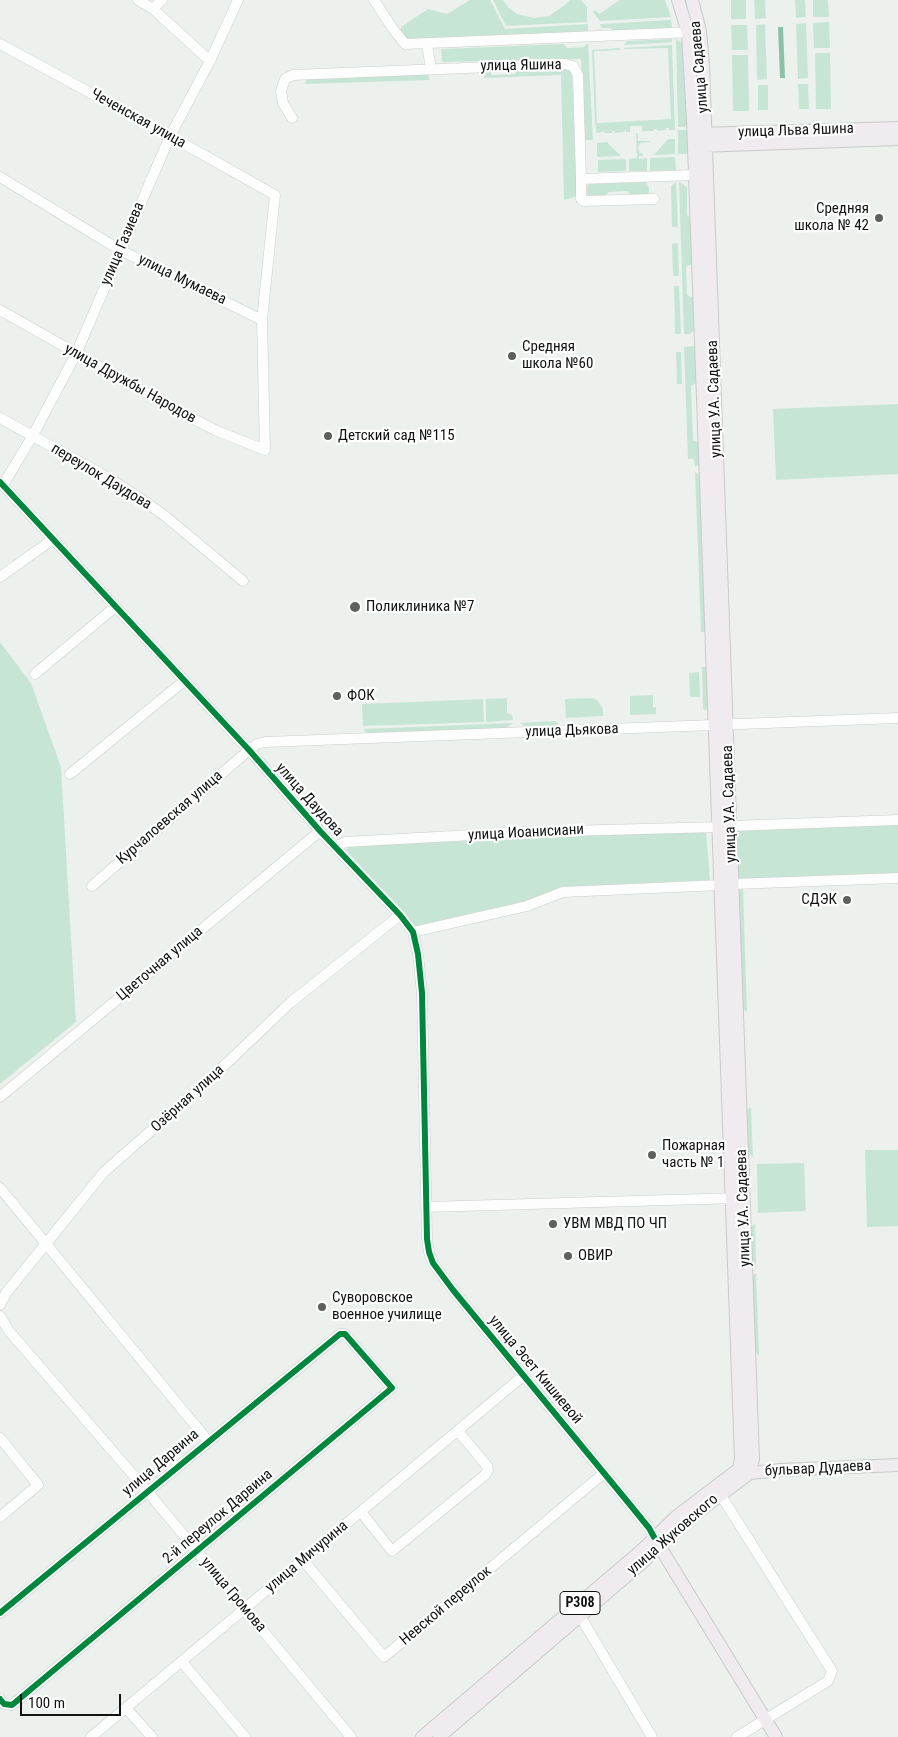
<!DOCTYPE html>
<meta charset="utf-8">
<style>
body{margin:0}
#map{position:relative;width:898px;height:1737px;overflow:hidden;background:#ecf1ee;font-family:"Roboto Condensed",sans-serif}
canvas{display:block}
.scale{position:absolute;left:20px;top:1694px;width:101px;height:22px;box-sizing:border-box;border:2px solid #101311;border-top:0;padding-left:6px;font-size:15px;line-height:18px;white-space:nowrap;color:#101311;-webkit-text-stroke:4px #fff;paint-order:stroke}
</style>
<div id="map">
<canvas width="898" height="1737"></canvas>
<div class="scale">100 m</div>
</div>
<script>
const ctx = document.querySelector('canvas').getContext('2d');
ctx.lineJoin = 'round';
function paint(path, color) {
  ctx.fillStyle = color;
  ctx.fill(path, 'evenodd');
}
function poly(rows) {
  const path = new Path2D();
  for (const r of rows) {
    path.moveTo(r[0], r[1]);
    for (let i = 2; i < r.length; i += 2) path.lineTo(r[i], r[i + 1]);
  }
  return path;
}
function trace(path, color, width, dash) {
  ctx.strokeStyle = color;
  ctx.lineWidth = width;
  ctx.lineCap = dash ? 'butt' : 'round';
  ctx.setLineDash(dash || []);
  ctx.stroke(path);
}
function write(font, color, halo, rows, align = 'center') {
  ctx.font = font + ' "Roboto Condensed",sans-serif';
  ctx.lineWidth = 4.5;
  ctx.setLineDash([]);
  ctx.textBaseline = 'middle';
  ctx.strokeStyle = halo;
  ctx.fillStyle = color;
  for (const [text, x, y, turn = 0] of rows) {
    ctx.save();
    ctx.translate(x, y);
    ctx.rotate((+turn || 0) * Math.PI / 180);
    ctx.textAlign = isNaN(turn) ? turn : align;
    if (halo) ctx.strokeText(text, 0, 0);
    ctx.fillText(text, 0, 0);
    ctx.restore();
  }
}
const green = poly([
 [470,0,490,0,505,29,588,24,588,33,408,41,401,32,401,27,428,9,447,14],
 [493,0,503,0,509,8,517,14,534,18,549,16,565,5,570,0,581,0,587,7,587,22,506,26],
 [620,0,665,0,671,17,600,21,593,12,596,10,599,14],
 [731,0,746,0,746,19,731,19],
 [754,0,765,0,766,18,755,19],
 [795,0,805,0,806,17,796,18],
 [813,0,828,0,829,17,813,17],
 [671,20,672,28,614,32,611,28,601,28,600,24],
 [829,22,830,48,814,48,813,23],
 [806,23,808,78,798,79,796,24],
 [765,24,767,79,757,80,756,25],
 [731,25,747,25,748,50,732,50],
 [672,39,672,42,624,45,627,41],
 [676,39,680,41,684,46,687,127,678,127],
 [588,43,593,140,584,140,581,59,442,62,441,49,564,44,567,48,584,47],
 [672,45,675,130,669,130,669,128,666,128,666,130,657,131,657,129,654,129,653,131,642,131,642,126,630,126,630,132,626,132,626,130,623,132,615,133,615,131,612,131,612,133,604,133,604,131,597,133,595,123,592,50,620,48,620,50,594,51,597,123,671,119,668,48,624,49,624,48],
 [815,53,830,53,831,109,816,109],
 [732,55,748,55,749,111,733,111],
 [567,67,571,70,572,74,577,194,575,197,564,200,561,75,484,78,486,70,488,70,492,75,515,74,517,69],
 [428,73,430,80,305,84,307,77],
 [798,84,808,84,809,109,799,109],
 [758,85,768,85,768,110,758,110],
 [678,130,687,130,688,154,678,154],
 [636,133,638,133,638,141,650,141,650,142,640,143,638,148,640,153,642,153,643,156,639,156,639,159,647,158,647,171,629,171,629,159,637,158],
 [668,139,675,139,675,154,654,155],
 [607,142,621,156,597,157,597,143],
 [675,157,676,170,650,171,650,158],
 [626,159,626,171,598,172,598,160],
 [646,182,649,188,649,192,647,195,631,195,627,191,609,192,605,196,590,197,587,194,587,187,589,184],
 [676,182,678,227,672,227,671,186],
 [679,182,687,187,687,215,691,218,692,264,686,267,687,295,693,298,694,330,690,334,684,334],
 [678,243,679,276,673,276,672,244],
 [674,286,679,286,681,334,675,334],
 [695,346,696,383,691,386,693,440,699,443,700,464,695,467,694,459,688,459,684,347],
 [676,352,681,352,682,384,677,384],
 [898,404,898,474,776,480,773,409],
 [695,472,700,476,706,632,701,632],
 [0,642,31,683,61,767,76,1022,0,1084],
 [702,667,708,667,709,711,703,709],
 [699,672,700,697,690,697,689,673],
 [653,695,653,707,656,707,656,714,630,715,630,696],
 [507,698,507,713,512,715,513,720,486,722,486,699],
 [593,698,598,701,603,709,603,716,566,718,565,699],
 [483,699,484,722,363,726,362,704],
 [555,721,559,724,556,726,525,727,520,723],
 [513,723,506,728,366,733,363,729],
 [898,823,898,875,738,881,736,829],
 [706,831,710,880,561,887,528,901,415,926,346,850,349,846],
 [743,888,747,1012,742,1008,739,892],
 [751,1107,753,1157,748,1154,747,1110],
 [865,1150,898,1150,898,1226,867,1227],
 [804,1163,806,1211,758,1213,757,1164],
 [755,1223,756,1268,752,1264,751,1227],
 [754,1274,756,1274,759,1356,755,1351,753,1277]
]);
const water = poly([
 [778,27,783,27,785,78,780,78]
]);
const minor = poly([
 [138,0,153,9,210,61],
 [374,0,393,29,405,44,694,32],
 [153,9,162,0],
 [0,44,170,136,275,195,262,320,265,450,217,431,180,412,0,310],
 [427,44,431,69],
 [292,118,283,103,281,91,285,79,293,75,565,64,573,66,578,75,581,179,695,175],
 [0,177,120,250,262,320],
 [581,179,581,199,584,201,654,199],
 [0,418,100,473,134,494,165,516,243,581],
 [0,482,249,750,320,831,400,915,413,932,418,954,422,993,427,1239,429,1252,433,1263,453,1290,627,1501,649,1528,654,1537],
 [3,485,32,437,76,354,170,136,210,61,238,0],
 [0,577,52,540],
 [35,674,115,607],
 [70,774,184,681],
 [731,826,898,820],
 [335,847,345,842,527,832,719,827],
 [733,884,898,878],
 [92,886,249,750,257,744,265,742,898,718],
 [413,932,527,906,563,892,721,885],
 [0,1097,320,831],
 [0,1188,208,1441],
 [426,1207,738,1198],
 [0,1305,6,1293,104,1172,209,1080,290,1003,400,915],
 [0,1316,9,1331,147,1491,351,1737],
 [0,1438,38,1485,0,1517],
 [720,1494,832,1671,828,1681,737,1737],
 [361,1512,392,1551,485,1475,488,1470,487,1466,458,1431],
 [303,1560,384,1657,604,1473],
 [0,1613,340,1334,345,1334,392,1388,12,1705,4,1704,0,1699],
 [580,1616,652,1737],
 [182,1662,245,1737],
 [126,1708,152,1737],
 [91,1737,523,1376]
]);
const major = poly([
 [678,0,688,33,693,120,741,1459,739,1469],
 [698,134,898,128],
 [699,146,898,139],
 [743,1470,750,1473,781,1470,898,1465],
 [655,1539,776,1737],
 [422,1737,642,1550,677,1516,739,1469],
 [439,1737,644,1561,682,1524,750,1473,753,1459,703,65,700,31,692,0]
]);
const cycleway = poly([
 [0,482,249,750,320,831,400,915,413,932,418,954,422,993,427,1239,429,1252,433,1263,453,1290,627,1501,649,1528,654,1537],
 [0,1613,340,1334,345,1334,392,1388,12,1705,4,1704,0,1699]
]);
const markers = [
 [879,218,5,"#5d615e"],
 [512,356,5,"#5d615e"],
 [328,436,5,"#5d615e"],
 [355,607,6,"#5d615e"],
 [337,696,5,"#5d615e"],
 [847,900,5,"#5d615e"],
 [652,1155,5,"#5d615e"],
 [553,1224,5,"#5d615e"],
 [568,1256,5,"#5d615e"],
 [322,1307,5,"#5d615e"]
];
const shields = [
 [580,1603,40]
];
const shieldNames = [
 ["P308",580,1603]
];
const streetNames = [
 ["улица Яшина",521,66,-1],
 ["улица Садаева",700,67,-95],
 ["Чеченская улица",138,119,29],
 ["улица Льва Яшина",796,131,-2],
 ["улица Газиева",123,244,-67],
 ["улица Мумаева",182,280,26],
 ["улица Дружбы Народов",130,384,29],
 ["улица У.А. Садаева",715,399,-92],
 ["переулок Даудова",101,477,31],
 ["улица Дьякова",572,731,-2],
 ["улица Даудова",309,800,48],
 ["улица У.А. Садаева",730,804,-92],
 ["Курчалоевская улица",170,818,-41],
 ["улица Иоанисиани",526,833,-3],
 ["Цветочная улица",160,964,-40],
 ["Озёрная улица",188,1099,-42],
 ["улица У.А. Садаева",744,1208,-92],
 ["улица Эсет Кишиевой",535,1370,50],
 ["улица Дарвина",161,1463,-40],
 ["бульвар Дудаева",818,1469,-3],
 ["2-й переулок Дарвина",218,1517,-40],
 ["улица Жуковского",673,1535,-41],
 ["улица Мичурина",307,1557,-40],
 ["улица Громова",233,1595,50],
 ["Невской переулок",446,1606,-40]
];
const poiNames = [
 ["Средняя",869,209,"right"],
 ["школа № 42",869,226,"right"],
 ["Средняя",522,347],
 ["школа №60",522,364],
 ["Детский сад №115",338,436],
 ["Поликлиника №7",366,607],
 ["ФОК",347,696],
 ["СДЭК",837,900,"right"],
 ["Пожарная",662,1146],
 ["часть № 1",662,1163],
 ["УВМ МВД ПО ЧП",563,1224],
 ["ОВИР",578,1256],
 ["Суворовское",332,1298],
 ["военное училище",332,1315]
];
paint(green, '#c7e5d5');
paint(water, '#8cc1a7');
trace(minor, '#cbcecc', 11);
trace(major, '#c8cbc9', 14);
trace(minor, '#fcfdfc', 10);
trace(major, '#f0ebee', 12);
trace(cycleway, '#00873e', 6);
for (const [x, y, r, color] of markers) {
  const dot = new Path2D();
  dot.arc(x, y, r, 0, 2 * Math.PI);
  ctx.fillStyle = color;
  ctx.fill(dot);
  trace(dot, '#fff', 2);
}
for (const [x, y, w] of shields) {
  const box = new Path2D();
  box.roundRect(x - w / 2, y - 11.5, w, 23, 4);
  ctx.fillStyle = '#fff';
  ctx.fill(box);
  trace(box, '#101311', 1);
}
write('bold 14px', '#101311', null, shieldNames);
write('15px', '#101311', '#fff', streetNames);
write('15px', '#101311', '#fff', poiNames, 'left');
</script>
